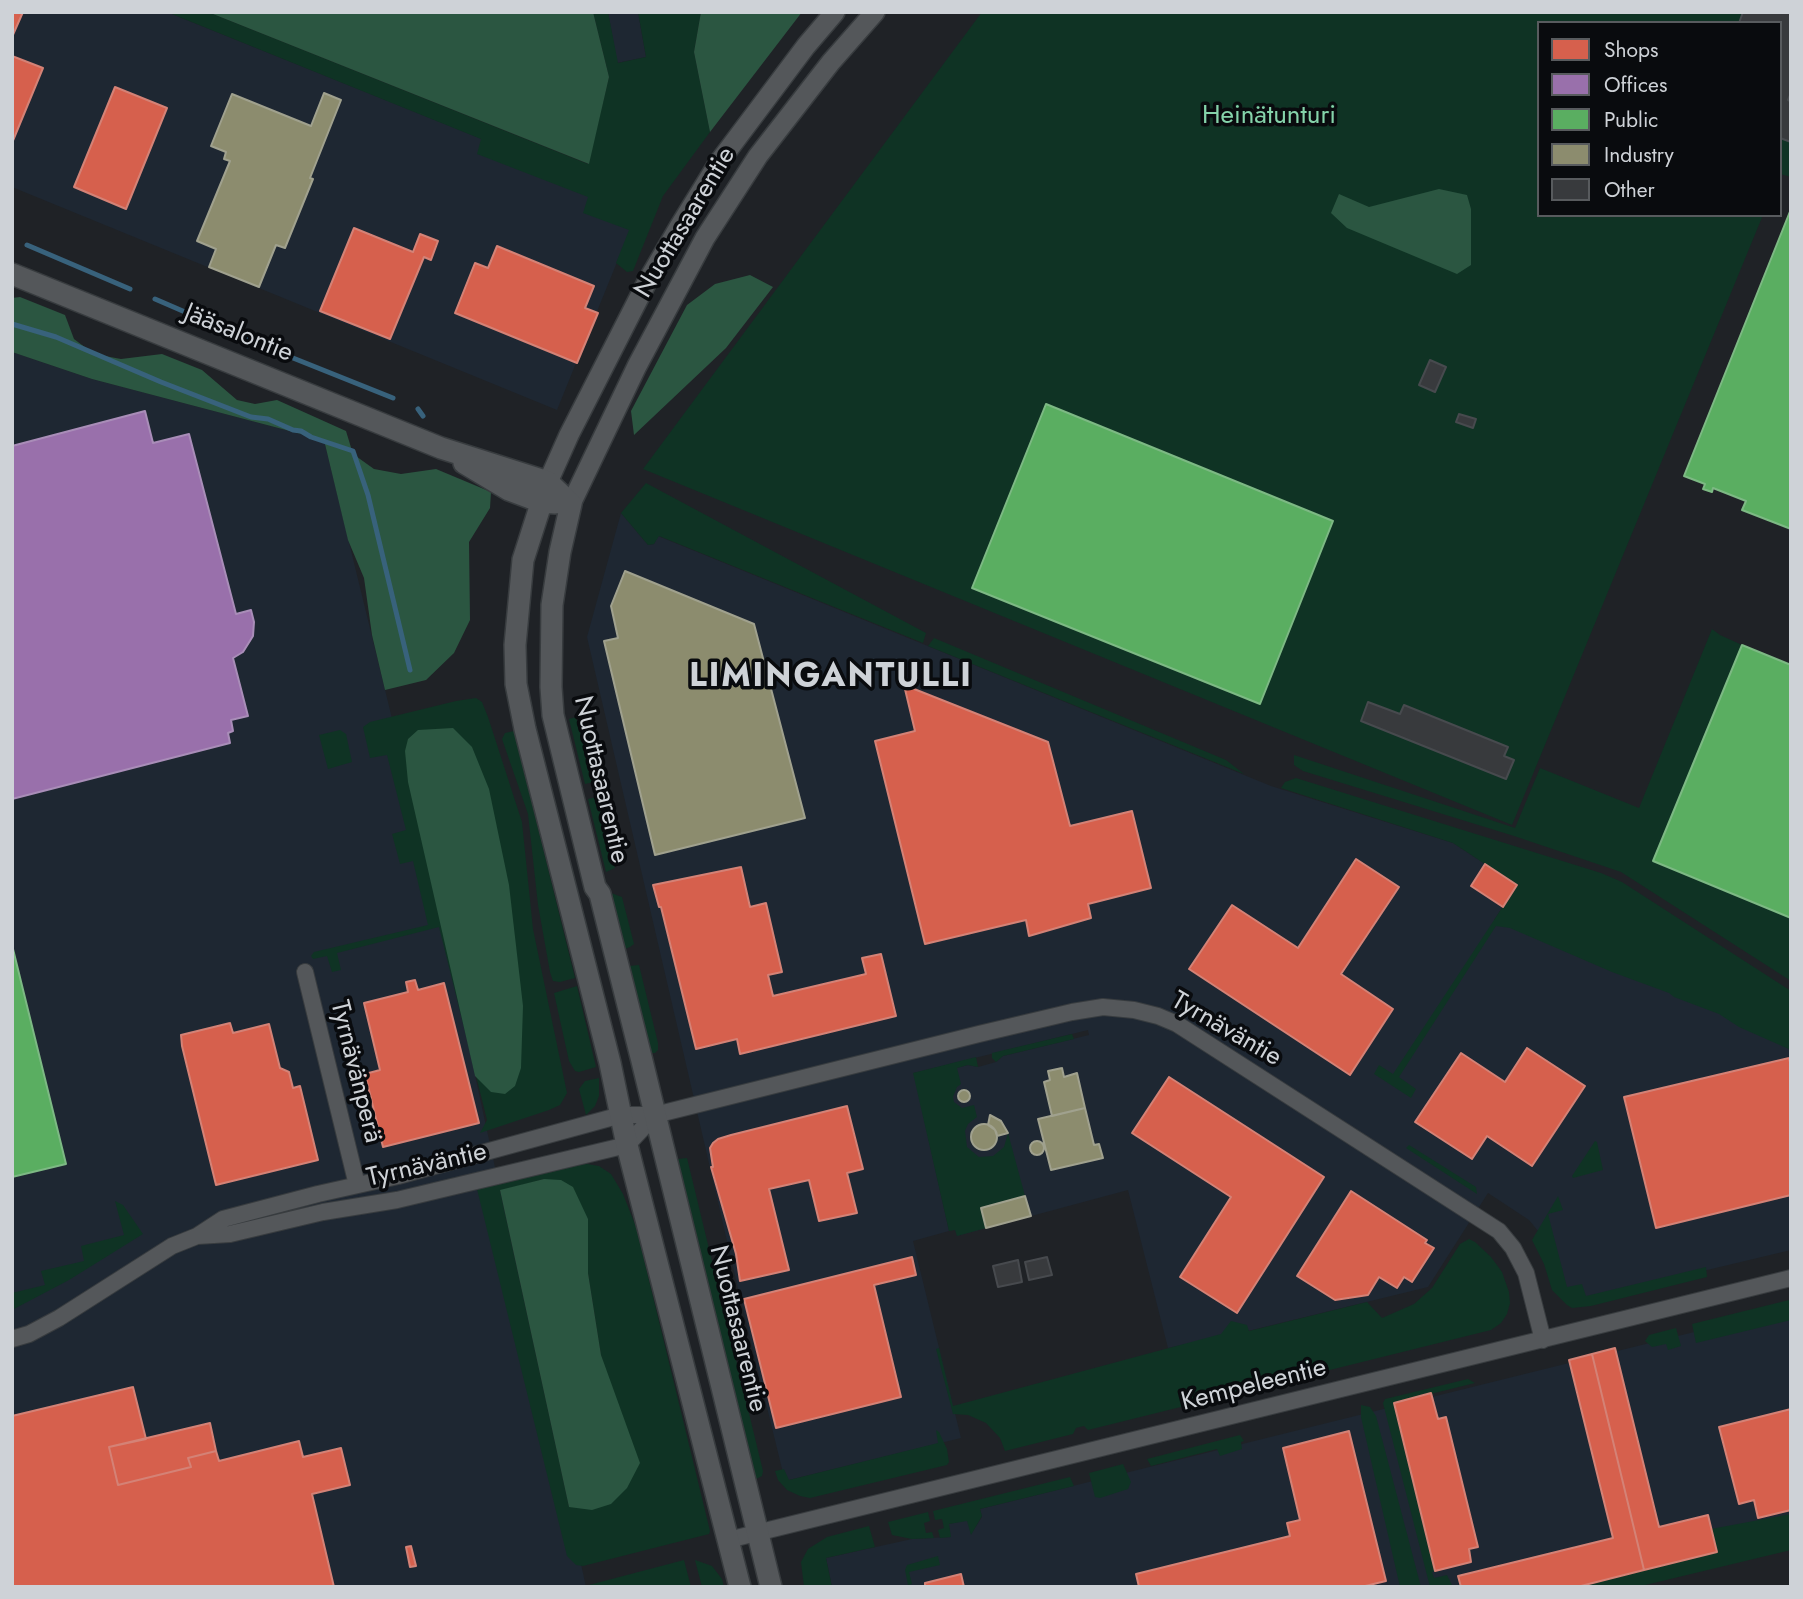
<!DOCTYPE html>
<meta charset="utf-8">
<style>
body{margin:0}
#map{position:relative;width:1803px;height:1599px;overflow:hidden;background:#1f2226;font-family:Jost,sans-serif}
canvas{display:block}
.frame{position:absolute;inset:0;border:14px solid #ced2d7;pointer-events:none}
.legend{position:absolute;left:1537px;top:21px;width:245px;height:196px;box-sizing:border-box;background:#090b0e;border:2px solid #585b5e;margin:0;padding:9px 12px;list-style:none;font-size:21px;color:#ced2d7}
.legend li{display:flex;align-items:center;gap:14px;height:35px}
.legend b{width:35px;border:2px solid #585b5e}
</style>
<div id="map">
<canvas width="1803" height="1599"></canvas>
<div class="frame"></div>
<ul class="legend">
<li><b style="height:19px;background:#d6604d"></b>Shops</li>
<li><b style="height:19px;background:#9970ab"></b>Offices</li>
<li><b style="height:19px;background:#5aae61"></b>Public</li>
<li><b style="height:19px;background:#8c8c6e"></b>Industry</li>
<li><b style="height:19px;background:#383a3d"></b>Other</li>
</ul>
</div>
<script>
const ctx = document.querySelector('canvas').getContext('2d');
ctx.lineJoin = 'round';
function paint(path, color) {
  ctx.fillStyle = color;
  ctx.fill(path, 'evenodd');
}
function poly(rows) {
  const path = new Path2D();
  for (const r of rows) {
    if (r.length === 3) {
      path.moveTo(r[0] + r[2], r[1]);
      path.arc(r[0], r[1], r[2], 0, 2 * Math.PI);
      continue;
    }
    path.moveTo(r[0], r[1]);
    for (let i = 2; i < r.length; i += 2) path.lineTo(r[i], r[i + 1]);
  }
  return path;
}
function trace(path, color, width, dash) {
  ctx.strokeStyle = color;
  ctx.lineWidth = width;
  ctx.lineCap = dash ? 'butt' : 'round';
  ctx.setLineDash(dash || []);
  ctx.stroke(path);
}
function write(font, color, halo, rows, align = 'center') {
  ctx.font = font + ' Jost,sans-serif';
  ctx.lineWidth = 7;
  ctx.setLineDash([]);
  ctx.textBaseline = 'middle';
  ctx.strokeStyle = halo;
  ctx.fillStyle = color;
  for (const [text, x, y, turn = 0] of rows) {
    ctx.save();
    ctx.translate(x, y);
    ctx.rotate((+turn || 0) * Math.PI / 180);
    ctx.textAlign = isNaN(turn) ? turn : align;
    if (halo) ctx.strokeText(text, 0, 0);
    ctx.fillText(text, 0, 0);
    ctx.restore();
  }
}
const built = poly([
 [12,12,167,12,641,203,557,410,12,187],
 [608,12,638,12,646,57,617,63],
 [12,352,92,379,324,440,442,923,586,1587,12,1587],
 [621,513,648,545,654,544,658,536,1271,786,1453,843,1517,885,1494,920,1791,1027,1791,1250,1573,1302,1543,1237,1529,1220,1488,1193,1428,1287,1248,1331,1168,1348,1128,1190,957,1236,917,1077,968,1065,978,1067,996,1062,1003,1056,1089,1035,1088,1030,914,1073,949,1231,913,1241,961,1438,785,1481,740,1297,587,637],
 [1791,1308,1791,1523,1724,1560,1619,1587,832,1587,826,1558,912,1539,950,1537,949,1524,968,1520,971,1534,982,1517,980,1509]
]);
const green = poly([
 [167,12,208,12,588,164,609,77,593,12,608,12,618,63,646,57,638,12,701,12,694,52,710,132,663,196,633,271,627,272,616,263,629,230,583,213,588,197,477,154,481,139],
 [982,12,1791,12,1791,177,1780,174,1780,23,1539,23,1539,215,1763,215,1512,825,643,469],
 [646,483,926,633,923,643,659,536,654,544,648,545,621,513],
 [1712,629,1720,635,1742,645,1653,861,1791,918,1791,981,1621,872,1514,836,1303,771,1294,765,1294,755,1515,828,1540,768,1639,808],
 [934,638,1226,760,1244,774,928,646],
 [476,698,482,702,488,717,522,822,533,929,567,1093,560,1105,549,1110,480,1133,487,1120,439,927,337,953,341,970,332,972,327,956,313,959,311,956,314,952,428,925,413,861,400,864,392,834,406,830,387,755,370,758,363,727,370,722,456,701],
 [576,717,594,782,585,784,569,719],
 [340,730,346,734,352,762,328,769,319,735],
 [514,731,575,978,560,982,553,981,550,972,538,905,528,814,502,739,505,733],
 [1296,778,1601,873,1622,882,1791,991,1791,1050,1739,1027,1719,1014,1674,997,1669,993,1612,972,1510,928,1496,926,1399,1077,1416,1089,1411,1098,1374,1074,1379,1065,1393,1074,1517,885,1453,843,1281,788,1285,782],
 [597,797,615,868,606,872,588,799],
 [611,893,622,897,634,944,630,947,625,949],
 [639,965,658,1043,658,1050,655,1053,651,1053,629,966],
 [577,986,596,1067,579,1072,575,1071,569,1061,554,993],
 [1072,1034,1074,1039,1003,1056,996,1062,992,1058,992,1053],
 [976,1057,978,1067,968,1065,957,1068,961,1084,957,1087,953,1097,954,1102,962,1108,974,1105,977,1117,968,1124,965,1131,967,1147,979,1157,993,1156,1004,1147,1008,1133,1025,1196,981,1208,986,1228,957,1236,955,1230,949,1231,913,1073],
 [599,1078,599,1096,595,1106,586,1115,579,1089,585,1081],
 [1595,1141,1597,1142,1603,1170,1573,1178,1572,1176],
 [1409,1145,1476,1187,1477,1194,1406,1148],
 [687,1158,763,1471,762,1476,756,1479,684,1191,678,1159],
 [587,1164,599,1166,611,1174,623,1194,636,1227,710,1531,709,1534,583,1566,576,1565,567,1556,477,1189,572,1165],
 [544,1179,588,1219,588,1273,601,1355,604,1366,569,1507,500,1191],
 [1558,1196,1563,1210,1548,1214,1567,1287,1582,1284,1586,1296,1706,1267,1707,1277,1591,1306,1572,1308,1567,1305,1552,1290,1544,1264,1532,1240],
 [115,1201,123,1205,143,1234,69,1280,12,1310,12,1293,45,1285,41,1271,84,1261,81,1246,124,1235],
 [1469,1239,1475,1242,1491,1257,1502,1272,1509,1292,1510,1303,1507,1314,1501,1323,1491,1330,1088,1430,1084,1426,1076,1428,1073,1434,1005,1451,1000,1438,986,1423,968,1415,953,1414,936,1349,939,1348,953,1406,1221,1334,1231,1321,1247,1325,1249,1331,1367,1302,1382,1318,1414,1304,1432,1288,1460,1244],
 [1789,1300,1791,1320,1696,1343,1692,1324],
 [1676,1328,1681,1346,1668,1350,1666,1344,1652,1347,1645,1341,1649,1335],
 [1468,1379,1475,1383,1394,1403,1435,1571,1432,1572,1434,1578,1447,1575,1453,1587,1430,1587,1383,1403,1385,1399],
 [1361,1405,1370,1407,1376,1416,1421,1587,1400,1587,1361,1417],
 [936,1430,939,1432,947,1449,949,1462,947,1465,810,1498,800,1496,787,1490,778,1480,775,1471,784,1469,789,1480,938,1443],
 [1240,1435,1244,1441,1241,1442,1242,1449,1220,1456,1217,1449,1151,1466,1147,1459],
 [1123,1464,1131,1482,1128,1489,1100,1498,1095,1497,1089,1473],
 [1070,1477,1074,1486,980,1509,982,1516,971,1535,967,1521,949,1524,951,1537,940,1538,938,1530,944,1528,942,1519,935,1520,933,1511],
 [928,1512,930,1521,924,1523,926,1533,932,1532,934,1538,912,1539,892,1535,888,1522],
 [1791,1514,1791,1550,1637,1587,1577,1587,1716,1552,1711,1529],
 [869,1526,875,1547,826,1558,832,1587,804,1587,801,1562,808,1549,827,1537],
 [938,1556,940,1565,909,1572,912,1584,908,1585,905,1570,907,1565],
 [684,1560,691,1587,585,1587,589,1585],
 [695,1560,712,1566,722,1579,724,1587,702,1587]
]);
const forest = poly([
 [208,12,593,12,609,77,589,164],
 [701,12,802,12,710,132,694,52],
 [1439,189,1467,195,1471,209,1471,265,1457,274,1347,228,1331,213,1339,194,1369,207],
 [750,275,773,287,726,348,634,435,631,411,687,305,715,284],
 [20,297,65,315,74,339,94,354,121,359,162,354,202,370,237,400,255,404,277,400,346,431,353,454,374,469,401,474,436,469,491,492,490,508,469,542,470,620,454,653,426,680,385,690,372,635,364,578,348,540,324,440,92,379,12,352,12,298],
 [453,728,472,747,489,789,509,885,523,1006,521,1068,515,1086,505,1094,491,1092,475,1076,408,782,405,751,408,739,418,730],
 [544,1179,561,1180,573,1187,588,1219,588,1273,601,1355,640,1463,627,1488,611,1504,592,1510,569,1507,500,1190]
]);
const shops = poly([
 [12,12,23,12,12,37,12,12],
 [12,56,43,68,12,143,12,56],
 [115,87,167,108,126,209,74,187,115,87],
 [354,228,413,252,420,234,438,241,431,260,424,257,390,339,320,311,354,228],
 [497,246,594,286,585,308,598,313,577,363,455,313,475,263,488,268,497,246],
 [904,685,1048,742,1070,826,1132,811,1151,888,1088,904,1091,918,1029,936,1026,920,925,944,875,741,915,731,904,685],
 [1356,859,1399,887,1341,974,1393,1009,1350,1075,1189,969,1232,905,1298,948,1356,859],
 [1485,864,1517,885,1503,907,1471,886,1485,864],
 [741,867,750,907,766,903,782,972,768,975,773,996,866,974,862,958,881,954,896,1016,740,1054,737,1039,696,1049,661,907,659,907,653,885,741,867],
 [415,980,418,990,444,983,479,1123,383,1147,365,1074,380,1070,364,1003,408,992,406,982,415,980],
 [230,1023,233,1033,269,1024,280,1068,289,1072,293,1088,300,1086,318,1160,216,1185,182,1046,181,1035,230,1023],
 [1527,1048,1585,1086,1532,1166,1487,1136,1472,1159,1415,1122,1461,1053,1505,1082,1527,1048],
 [1789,1058,1791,1066,1791,1195,1656,1228,1624,1097,1789,1058],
 [1169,1077,1324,1177,1237,1313,1180,1277,1231,1197,1132,1133,1169,1077],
 [847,1106,863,1169,847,1173,857,1213,819,1221,809,1180,769,1189,789,1270,740,1281,736,1254,711,1167,713,1167,710,1148,713,1143,718,1139,731,1135,847,1106],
 [1351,1191,1427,1240,1425,1243,1434,1248,1412,1282,1404,1277,1397,1288,1379,1277,1368,1295,1335,1300,1297,1276,1351,1191],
 [912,1257,916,1275,874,1285,901,1397,776,1428,744,1299,912,1257],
 [1615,1348,1659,1527,1708,1515,1717,1552,1644,1570,1592,1354,1615,1348],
 [1592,1354,1644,1570,1577,1587,1461,1587,1458,1576,1613,1538,1569,1360,1592,1354],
 [133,1387,146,1439,109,1447,118,1485,191,1467,188,1458,216,1451,219,1461,299,1441,303,1457,341,1448,350,1485,312,1494,334,1587,12,1587,12,1416,133,1387],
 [1431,1393,1438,1419,1446,1417,1478,1547,1469,1549,1471,1562,1435,1571,1394,1403,1431,1393],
 [1791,1409,1791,1510,1758,1518,1754,1500,1739,1504,1719,1427,1791,1409],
 [210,1423,216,1451,188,1458,191,1467,118,1485,109,1447,210,1423],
 [1349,1431,1386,1581,1361,1587,1139,1587,1136,1574,1290,1536,1287,1523,1300,1520,1283,1448,1349,1431],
 [411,1546,416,1566,410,1567,406,1547,411,1546],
 [961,1574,964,1587,925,1587,925,1583,961,1574]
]);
const offices = poly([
 [145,411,153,443,189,434,236,614,251,610,254,622,253,636,243,652,233,658,248,716,231,720,233,731,228,733,230,743,12,799,12,446,145,411]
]);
const public = poly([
 [1791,209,1791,529,1742,510,1746,501,1713,488,1712,492,1703,489,1705,484,1684,476,1791,209],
 [1046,404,1333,521,1260,704,972,588,1046,404],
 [1742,645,1791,665,1791,918,1653,861,1742,645],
 [12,945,66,1164,12,1177,12,945]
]);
const industry = poly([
 [324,93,341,100,310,178,313,179,285,248,276,245,259,287,209,267,216,249,197,241,230,161,224,159,226,152,211,146,232,94,311,126,324,93],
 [625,571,754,624,805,818,655,855,604,641,618,638,611,606,625,571],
 [1062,1068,1064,1077,1077,1073,1085,1108,1052,1116,1044,1082,1050,1080,1048,1071,1062,1068],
 [964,1096,6],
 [1085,1108,1094,1145,1099,1144,1103,1158,1051,1170,1038,1119,1085,1108],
 [990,1115,1001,1121,1008,1133,997,1136,995,1130,988,1125,990,1115],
 [984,1137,13],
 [1037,1148,7],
 [1025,1196,1031,1216,986,1228,981,1208,1025,1196]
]);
const stream = poly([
 [27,245,130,289],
 [155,299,266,347],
 [12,324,56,337,161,382,251,417,268,419,293,430,301,431,311,437,353,451,368,495,410,670],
 [288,356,393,398],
 [418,409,423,416]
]);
const building = poly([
 [1743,12,1791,12,1791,93,1788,100,1791,102,1791,142,1780,138,1780,23,1739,23,1743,12],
 [1430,360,1446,367,1435,392,1419,385,1430,360],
 [1459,414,1476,419,1473,428,1456,422,1459,414],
 [1368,702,1400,714,1404,705,1508,747,1504,756,1514,760,1506,779,1361,721,1368,702],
 [1047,1257,1052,1275,1029,1280,1025,1262,1047,1257],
 [1018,1260,1022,1282,998,1287,993,1266,1018,1260]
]);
const minor = poly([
 [305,972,357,1185],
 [197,1236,230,1234,323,1212,397,1200,627,1145,655,1115],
 [12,1339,29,1334,59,1318,172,1246,197,1236,223,1219,318,1194,398,1176,621,1115,655,1115,979,1034,1072,1012,1103,1007,1134,1010,1158,1016,1177,1024,1499,1231,1513,1248,1526,1273,1543,1340],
 [728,1540,1791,1278]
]);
const tertiary = poly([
 [548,482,569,435,648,280,679,227,719,162,806,46,835,12],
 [571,504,637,366,705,238,758,156,831,62,875,12]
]);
const secondary = poly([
 [12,274,441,448,548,482,571,504],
 [464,463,509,490,541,502,555,503],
 [548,482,523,560,515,645,516,684,525,729,610,1063,627,1145,740,1587],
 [571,504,560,552,552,605,551,687,553,715,595,887,600,894,642,1061,771,1587]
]);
const parkNames = [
 ["Heinätunturi",1269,117]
];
const streetNames = [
 ["Nuottasaarentie",686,223,-59],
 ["Jääsalontie",238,334,22],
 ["Nuottasaarentie",600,780,77],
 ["Tyrnäväntie",1226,1030,30],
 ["Tyrnävänperä",355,1072,76],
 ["Tyrnäväntie",427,1166,-13],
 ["Nuottasaarentie",737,1329,76],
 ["Kempeleentie",1254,1386,-14]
];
const districtNames = [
 ["LIMINGANTULLI",831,678]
];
paint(built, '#1e2732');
paint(green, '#0f3324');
paint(forest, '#2b5641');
paint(shops, '#d6604d');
trace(shops, '#d48276', 2);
paint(offices, '#9970ab');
trace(offices, '#a98db8', 2);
paint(public, '#5aae61');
trace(public, '#7db984', 2);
paint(industry, '#8c8c6e');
trace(industry, '#a0a18e', 2);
trace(stream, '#38627c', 5);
paint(building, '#383a3d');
trace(building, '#474a4e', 2);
trace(minor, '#383c3f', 18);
trace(tertiary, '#383c3f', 22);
trace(secondary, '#383c3f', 24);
trace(minor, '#54575a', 16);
trace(tertiary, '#54575a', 19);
trace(secondary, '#54575a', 21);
write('26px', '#85d3aa', '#090b0e', parkNames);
write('26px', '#ced2d7', '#090b0e', streetNames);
ctx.letterSpacing = '2px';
write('bold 33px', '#ced2d7', '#090b0e', districtNames);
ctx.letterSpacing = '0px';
</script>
